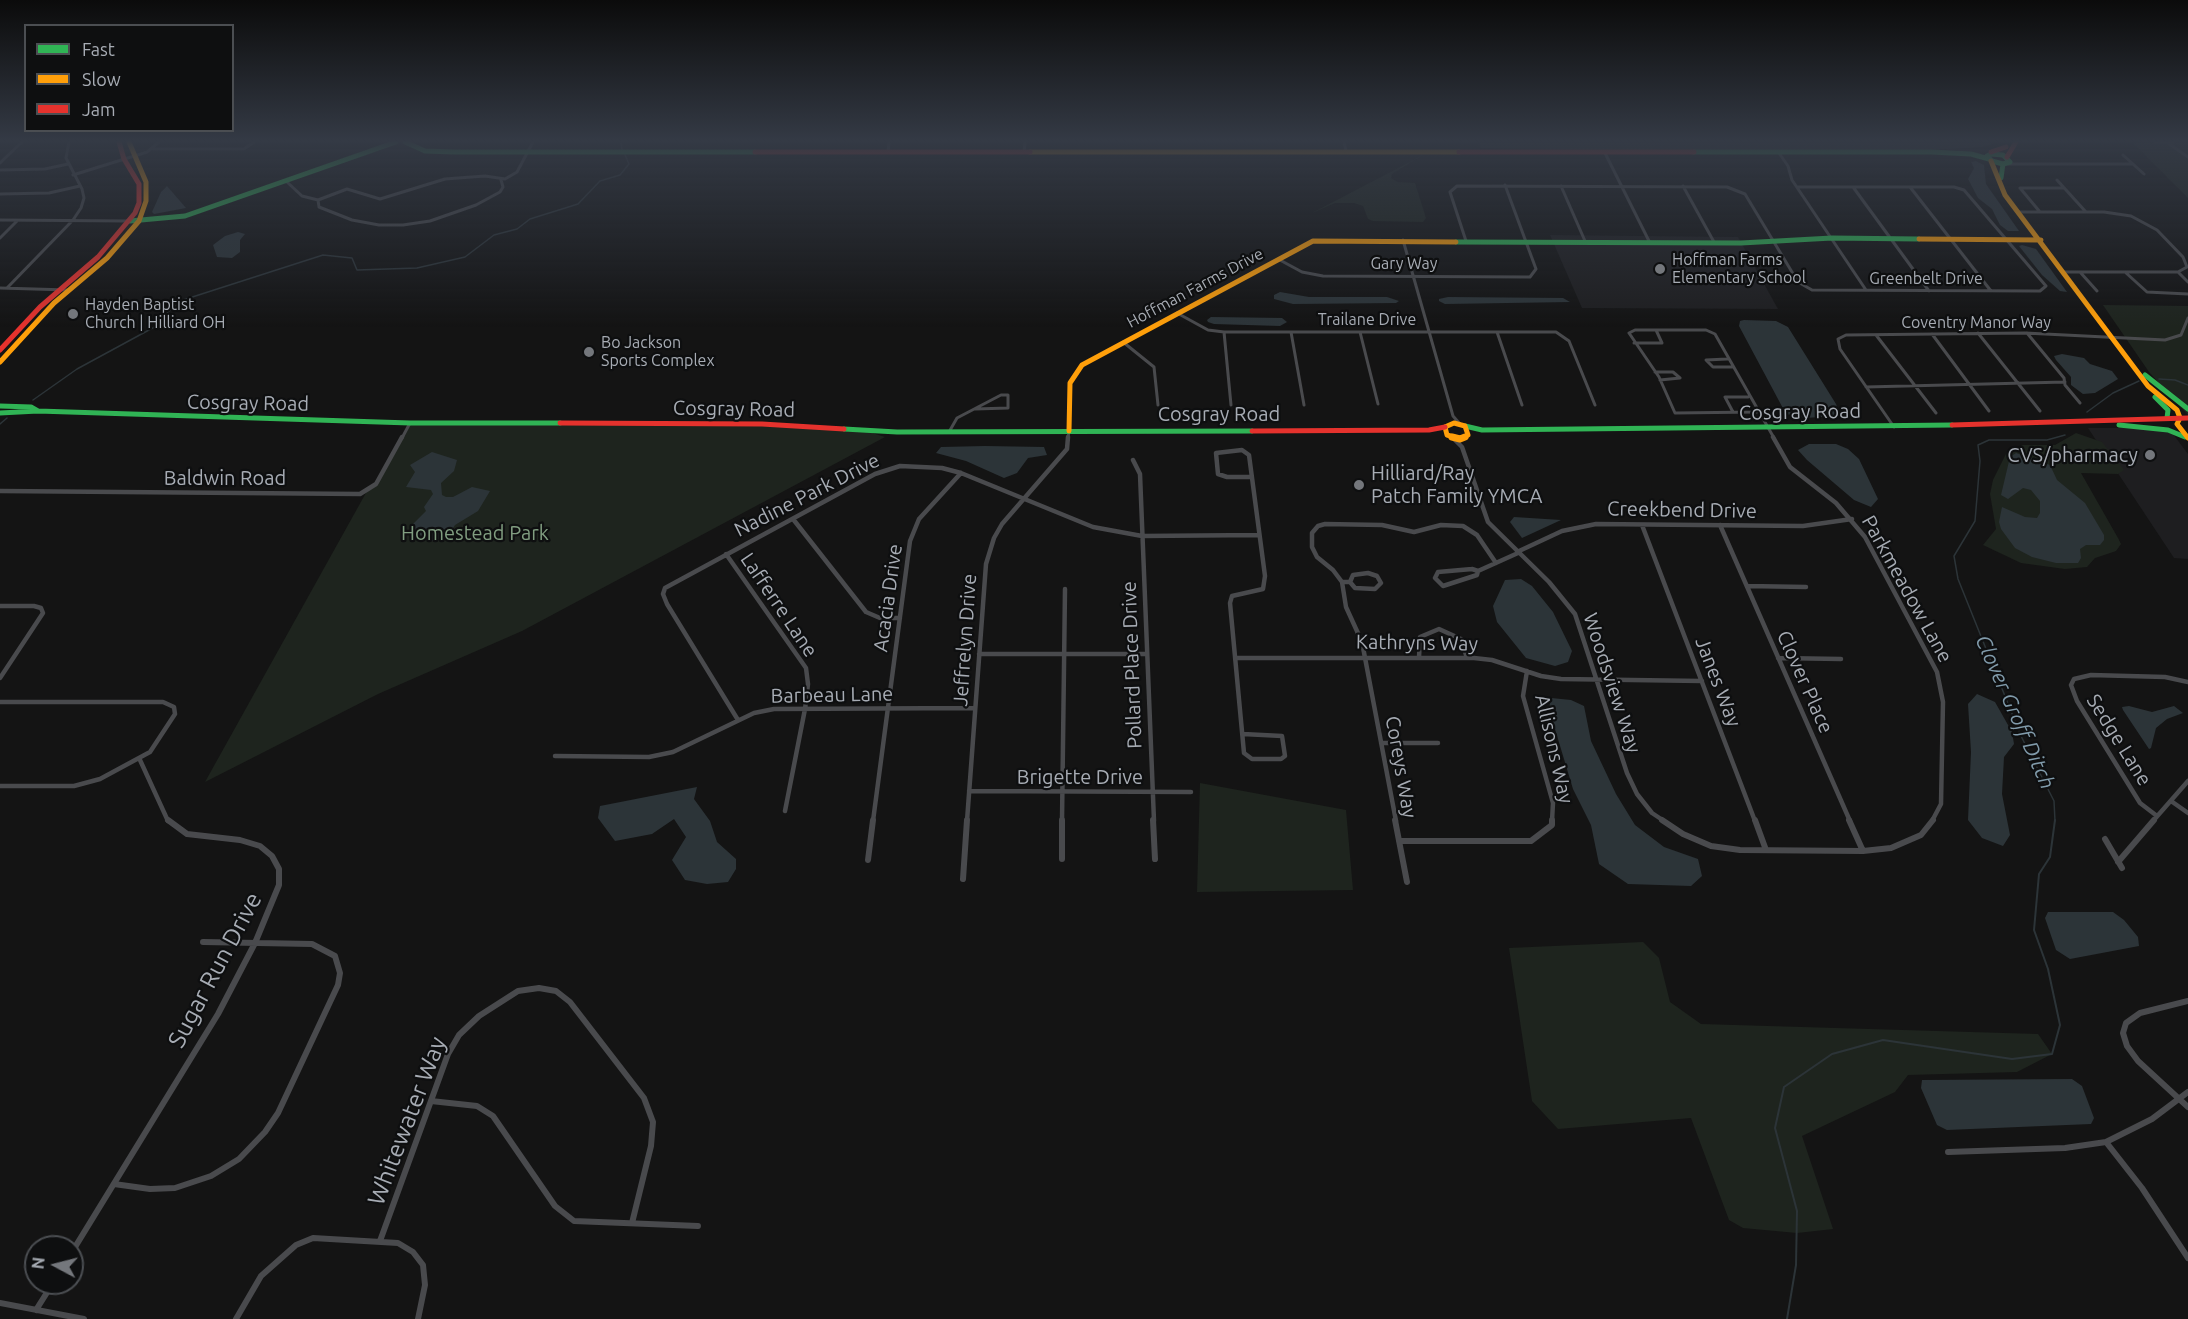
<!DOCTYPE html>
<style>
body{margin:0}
#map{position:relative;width:2188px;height:1319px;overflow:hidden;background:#141414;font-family:Ubuntu,sans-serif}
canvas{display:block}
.legend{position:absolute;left:24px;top:24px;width:210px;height:108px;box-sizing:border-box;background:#0e0f10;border:2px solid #4b4e52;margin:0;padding:8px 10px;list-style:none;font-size:18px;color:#a7acb4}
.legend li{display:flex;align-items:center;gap:12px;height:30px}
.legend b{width:30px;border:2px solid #4b4e52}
.north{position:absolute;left:24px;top:1235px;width:60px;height:60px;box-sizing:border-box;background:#0e0f10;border:2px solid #4b4e52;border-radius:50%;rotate:277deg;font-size:16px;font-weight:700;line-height:24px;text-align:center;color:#a7acb4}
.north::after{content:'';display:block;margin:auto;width:21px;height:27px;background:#74777c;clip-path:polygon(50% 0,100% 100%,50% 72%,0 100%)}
</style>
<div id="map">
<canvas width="2188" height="1319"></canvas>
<ul class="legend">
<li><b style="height:8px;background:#30b455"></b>Fast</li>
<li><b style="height:8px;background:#ff9f0a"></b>Slow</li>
<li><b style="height:8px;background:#e5322d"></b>Jam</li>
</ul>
<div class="north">N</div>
</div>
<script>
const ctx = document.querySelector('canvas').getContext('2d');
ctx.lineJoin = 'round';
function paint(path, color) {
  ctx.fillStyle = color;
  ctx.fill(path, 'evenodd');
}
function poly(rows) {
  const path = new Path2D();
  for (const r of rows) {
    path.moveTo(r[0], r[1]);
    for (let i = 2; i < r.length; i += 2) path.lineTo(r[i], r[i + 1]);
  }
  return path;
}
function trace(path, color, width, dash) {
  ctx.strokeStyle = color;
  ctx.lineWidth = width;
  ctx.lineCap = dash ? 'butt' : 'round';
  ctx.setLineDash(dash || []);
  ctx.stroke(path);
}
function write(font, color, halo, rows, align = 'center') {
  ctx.font = font + ' Ubuntu,sans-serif';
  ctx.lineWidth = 4.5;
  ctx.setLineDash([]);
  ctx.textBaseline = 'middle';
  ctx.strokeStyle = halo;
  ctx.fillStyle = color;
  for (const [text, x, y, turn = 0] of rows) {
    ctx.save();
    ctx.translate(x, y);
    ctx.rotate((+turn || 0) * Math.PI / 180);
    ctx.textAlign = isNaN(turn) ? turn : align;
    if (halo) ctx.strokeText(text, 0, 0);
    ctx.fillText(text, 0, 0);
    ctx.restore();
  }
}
const built = poly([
 [1479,142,1997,142,1983,147,1930,150,1717,150,1481,148],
 [1550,235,1738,237,1778,309,1582,308],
 [2088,428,2161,428,2173,434,2188,454,2188,559,2174,558]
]);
const green = poly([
 [1479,142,1650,142,1657,150,1481,148],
 [2132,142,2188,142,2188,198],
 [1423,155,1392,174,1391,178,1398,182,1415,183,1426,218,1423,222,1373,221,1368,219,1363,206,1354,203,1335,203,1312,213],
 [2103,305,2188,306,2188,415,2149,372],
 [410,423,762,424,869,432,885,437,522,631,378,694,205,782,367,491,373,488],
 [2076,433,2102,442,2124,470,2118,474,2081,473,2118,538,2121,544,2116,551,2095,558,2087,567,2065,569,2021,563,1983,545,1996,529,1990,494,1993,480,2007,452,2023,445,2055,445],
 [1200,783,1346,810,1353,890,1197,892],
 [1643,942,1659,958,1670,1002,1701,1024,2038,1034,2052,1054,2017,1072,1908,1075,1895,1092,1802,1136,1833,1229,1797,1233,1743,1228,1729,1220,1691,1118,1558,1129,1532,1101,1509,948]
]);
const water = poly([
 [1976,161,1984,165,1986,184,2019,231,2008,231,2000,225,1992,209,1978,198,1968,179,1974,168,1971,162],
 [167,186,186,208,154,214,152,212,161,192],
 [238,232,245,234,240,240,240,252,232,258,217,257,213,245,225,236],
 [2022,245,2036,249,2067,292,2060,291,2042,275,2019,246],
 [1280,292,1309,297,1387,297,1399,301,1396,303,1293,304,1274,299,1274,295],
 [1448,297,1563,298,1570,302,1445,304,1439,301,1439,299],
 [1211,317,1282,318,1287,322,1280,326,1214,324,1208,322,1207,320],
 [1744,320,1776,321,1788,327,1836,404,1839,412,1837,416,1805,418,1786,414,1739,326,1740,321],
 [2062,354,2084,358,2090,364,2112,371,2118,379,2095,393,2083,394,2071,385,2071,377,2056,360,2054,356],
 [1809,444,1836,444,1848,449,1859,459,1878,499,1871,507,1854,500,1807,460,1798,450],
 [985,446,1044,447,1047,455,1028,458,1017,473,1004,478,966,461,936,453,941,447],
 [432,452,457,460,454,471,441,483,442,495,446,497,453,497,472,487,490,491,478,511,455,525,448,536,433,541,412,531,413,524,426,511,424,507,433,494,431,490,406,487,415,472,410,465],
 [2016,453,2050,465,2057,480,2085,503,2104,535,2104,540,2100,545,2086,545,2080,549,2081,558,2078,563,2056,563,2032,557,2015,548,2001,529,1999,522,2002,507,2025,517,2037,518,2040,513,2040,501,2031,490,2023,488,2008,499,2001,495,2010,457],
 [1514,517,1561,520,1522,538,1510,522],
 [1521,579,1532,586,1553,612,1572,651,1568,662,1555,666,1526,658,1497,622,1493,606,1505,580],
 [1977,694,1995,702,2012,732,2014,744,2004,757,2002,794,2010,835,2003,846,1982,838,1968,820,1971,752,1968,704],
 [1551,698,1571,700,1584,706,1591,741,1616,794,1635,825,1664,847,1698,859,1702,876,1691,886,1628,884,1599,864,1591,825,1573,789,1549,709],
 [2129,706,2152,712,2174,706,2183,713,2167,719,2156,728,2151,748,2149,749,2123,710,2122,707],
 [697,787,694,799,710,821,717,842,736,859,736,869,728,882,707,884,685,880,672,860,686,837,674,819,652,834,615,841,598,818,600,806],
 [2048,912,2113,912,2124,920,2138,937,2139,946,2070,959,2056,950,2045,918],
 [2072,1079,2082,1086,2094,1118,2091,1124,1947,1130,1937,1125,1921,1088,1922,1080]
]);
const streamFar1 = poly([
 [621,142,622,150],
 [2159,379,2175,380,2188,385],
 [33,400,77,369,160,324,168,312,183,300,323,255,352,258,357,270,417,268,465,257,494,235,517,229,530,219,578,204,600,181,620,175,629,164,625,155],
 [2087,412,2113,393,2139,381],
 [0,424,7,418],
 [2055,821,2054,801,2021,736,1958,579,1954,556,1975,521,1980,461,1978,445,1989,440,2047,440,2065,435]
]);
const stream = poly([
 [1787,1319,1796,1265,1797,1211,1775,1128,1784,1087,1832,1054,1883,1040,2012,1059,2052,1054,2060,1025,2048,969,2034,930,2039,874,2050,857,2055,820]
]);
const streetFar2 = poly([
 [1344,142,1346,151],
 [2155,142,2173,142],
 [2168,143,2188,157],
 [153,149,244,149,254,142],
 [888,152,889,142],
 [1024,152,1025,142],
 [1605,153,1649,241],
 [1779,153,1788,166,1792,180,1866,290],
 [2123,155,2144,174],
 [0,163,22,142],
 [2006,164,2132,164],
 [0,170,45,169,68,164],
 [73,175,147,152,159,142],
 [2057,180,2086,212],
 [287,182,302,196,318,200],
 [1561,186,1585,241],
 [1683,186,1714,242],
 [1853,187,1929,291],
 [1910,187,1991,291],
 [2020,188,2064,188],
 [2020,188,2040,212],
 [0,194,49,193,80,186],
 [318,200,347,189,380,199,445,179,485,176,505,179,517,172,533,142],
 [318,200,319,207,352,220,379,225,403,225,430,221,476,205,500,192,503,187,501,180],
 [2018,212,2104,212,2131,216,2157,230,2183,257,2187,267,2178,272,2064,272],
 [0,220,130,221],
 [0,238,17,221],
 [1403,240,1453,416,1460,424],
 [1466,241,1450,192,1457,186,1727,187,1745,194,1798,282,1812,290,2040,291,2046,286,1964,190,1954,187,1797,187],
 [1278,259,1302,272,1323,276,1530,277,1536,269,1505,185],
 [2080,272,2097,291],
 [2125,272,2147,292,2188,294],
 [2178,272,2188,282],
 [0,288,68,290],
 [7,288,73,220,81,208,84,198,82,189,66,158,69,142],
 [1177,313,1208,330,1224,332,1556,332,1569,341,1595,405],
 [1224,332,1231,405],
 [1291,332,1304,405],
 [1360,332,1378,404],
 [1497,332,1522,405],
 [1978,333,2040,411],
 [2027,333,2064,378,2065,385,2080,403],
 [1932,334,1989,411],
 [1876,335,1936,413],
 [1123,342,1154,367,1158,405],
 [1634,343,1662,343,1656,330],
 [1727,359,1706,360,1713,367,1732,367],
 [1655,372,1673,372,1680,378,1660,380],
 [1866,387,2065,382],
 [1733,412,1725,397,1748,397],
 [1757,412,1675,413,1659,377,1629,333,1635,330,1706,330,1715,334,1774,438],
 [1894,427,1840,349,1838,339,1846,335,2025,333,2165,340,2181,335,2188,318],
 [949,432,957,418,1001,395,1008,395,1008,408,975,409],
 [402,438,410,423],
 [1068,438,1069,431]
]);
const streetFar1 = poly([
 [1773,437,1790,467,1836,503,1865,537,1937,672,1943,702,1941,804,1932,821],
 [1454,439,1462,447,1488,522,1549,582,1575,614,1627,773,1637,794,1652,813,1664,821],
 [1133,460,1140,474,1154,821],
 [0,491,360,494,376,484,402,437],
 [793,519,866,612,880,618,900,618],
 [1642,525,1755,821],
 [1720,525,1850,821],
 [1517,552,1562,531,1596,524,1803,526,1852,519],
 [726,554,806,668,808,684,805,709,785,811],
 [1472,569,1478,571,1477,575,1443,586,1435,578,1438,572,1472,569],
 [1478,571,1518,553],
 [1368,573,1377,576,1381,583,1375,589,1355,588,1350,582,1353,575,1368,573],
 [1342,582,1350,582],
 [1747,586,1806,587],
 [0,606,34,606,41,608,43,613,0,678],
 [979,654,1146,654],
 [1237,658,1474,658,1492,660,1541,676,1561,679,1702,681],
 [1419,658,1420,637,1439,629,1461,639,1467,658],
 [1778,658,1841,659],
 [1527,671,1523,696,1553,803,1552,821],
 [0,702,163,702,174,707,175,714,150,752,100,779,74,786,0,786],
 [738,720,667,604,663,594,665,588,875,474,900,466,942,468,961,473,1093,527,1142,536,1259,535],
 [1243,734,1282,736,1285,756,1281,759,1252,759,1244,753,1230,603,1232,596,1263,589,1265,576,1249,455,1242,450,1216,453,1218,474,1227,477,1251,477],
 [1381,743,1438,743],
 [555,756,649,757,673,752,754,713,774,709,975,708],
 [140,760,168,821],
 [969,791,1191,792],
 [2171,801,2188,813],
 [2157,816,2140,803,2077,701,2071,685,2074,679,2091,675,2165,677,2188,682],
 [873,821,910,541,919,519,961,473],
 [967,821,986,564,994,538,1002,524,1067,449,1068,437],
 [1062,821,1065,589],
 [1396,821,1362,642,1346,607,1342,582,1333,570,1317,557,1312,547,1312,533,1318,526,1325,524,1382,525,1414,532,1441,525,1463,526,1477,535,1496,563],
 [2153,821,2188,781]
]);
const street = poly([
 [1153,820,1155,859],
 [1395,820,1407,882],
 [1662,820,1683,834,1711,846,1740,850,1863,851,1891,848,1921,835,1933,820],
 [1755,820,1766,850],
 [1849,820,1863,851],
 [2105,839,2122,868],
 [1399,841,1531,841,1552,825,1552,820],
 [1062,859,1062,820],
 [868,860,873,820],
 [2118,862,2154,820],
 [963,879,967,820],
 [2188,1001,2140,1013,2126,1023,2123,1033,2127,1046,2138,1061,2188,1107],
 [431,1101,477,1106,493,1116,555,1206,574,1221,698,1226],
 [2106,1142,2142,1188,2188,1258],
 [1948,1152,2065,1148,2106,1142,2152,1119,2188,1092],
 [114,1184,150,1189,175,1188,211,1176,239,1159,265,1132,278,1113,338,985,340,973,335,956,312,944,203,942],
 [380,1241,448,1054,459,1035,479,1016,518,991,539,988,556,991,570,1002,644,1098,653,1122,651,1146,632,1223],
 [72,1252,218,1014,255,943,279,885,279,869,272,856,260,846,240,840,187,834,168,820],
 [0,1303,84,1319],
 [36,1310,53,1283],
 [236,1319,261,1276,296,1245,313,1238,398,1243,413,1252,423,1265,425,1285,418,1319]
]);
const fast = poly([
 [405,142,425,151,455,152,755,152],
 [1694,152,1932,152,1971,154,1989,159],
 [1991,154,2003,155,2010,162,2003,164,1992,161,1987,156,1991,154],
 [2001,178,2003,164],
 [130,221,185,216,396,142],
 [1456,242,1741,243,1832,238,1919,239],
 [2145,375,2188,409],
 [2155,397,2168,410,2167,418],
 [0,406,31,407,38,411],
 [0,413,38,411,410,423,560,423],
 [2119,425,2168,430,2185,437],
 [1465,426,1482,430,1952,425],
 [844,429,897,432,1252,431]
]);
const slowFar1 = poly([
 [1030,152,1459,152],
 [1991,161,2005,195,2148,386,2177,410,2180,418,2177,424,2188,438],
 [1919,239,2041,240],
 [0,362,54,303,107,258,139,221,146,201,146,182,129,142],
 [1069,431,1070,383,1082,365,1313,241,1456,242],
 [1457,438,1447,435,1445,427,1454,423,1465,426,1468,435,1462,438]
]);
const slow = poly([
 [1452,437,1460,439,1465,437]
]);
const jam = poly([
 [755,152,1030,152],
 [1459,152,1694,152],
 [1991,152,2006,147],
 [2007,157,2016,142],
 [0,350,40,307,98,257,135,213,139,203,139,184,124,159,119,142],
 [560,423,762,424,844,429],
 [1952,425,2188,418],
 [1252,431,1429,430,1445,427]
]);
const markers = [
 [1660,269,6,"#74777c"],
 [73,314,6,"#74777c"],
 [589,352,6,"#74777c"],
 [2150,455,6,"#74777c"],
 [1359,485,6,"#74777c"]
];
const farPoinames = [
 ["Hoffman Farms",1672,260],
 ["Elementary School",1672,278],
 ["Hayden Baptist",85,305],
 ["Church | Hilliard OH",85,323],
 ["Bo Jackson",601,343],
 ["Sports Complex",601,361]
];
const farStreetnames = [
 ["Gary Way",1404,264],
 ["Greenbelt Drive",1926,279],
 ["Hoffman Farms Drive",1195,288,-28],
 ["Trailane Drive",1367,320],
 ["Coventry Manor Way",1976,323]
];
const streetNames = [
 ["Cosgray Road",248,403,1],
 ["Cosgray Road",734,409,1],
 ["Cosgray Road",1800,412,-1],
 ["Cosgray Road",1219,414],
 ["Baldwin Road",225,478],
 ["Nadine Park Drive",807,495,-27],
 ["Creekbend Drive",1682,510,1],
 ["Parkmeadow Lane",1907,589,61],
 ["Acacia Drive",888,598,-82],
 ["Lafferre Lane",779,605,56],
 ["Jeffrelyn Drive",965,640,-86],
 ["Kathryns Way",1417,643,1],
 ["Pollard Place Drive",1132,665,-92],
 ["Janes Way",1718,682,69],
 ["Clover Place",1805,682,66],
 ["Woodsview Way",1612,683,72],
 ["Barbeau Lane",832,695,-1],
 ["Sedge Lane",2119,740,58],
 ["Allisons Way",1554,749,77],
 ["Coreys Way",1401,767,80],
 ["Brigette Drive",1080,777]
];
const poiNames = [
 ["CVS/pharmacy",2138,455],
 ["Hilliard/Ray",1371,473,"left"],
 ["Patch Family YMCA",1371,496,"left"]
];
const parkNames = [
 ["Homestead Park",475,533]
];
const waterNames = [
 ["Clover Groff Ditch",2015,712,66]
];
const nearStreetnames = [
 ["Sugar Run Drive",215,970,-62],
 ["Whitewater Way",407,1121,-69]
];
paint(built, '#1e1e20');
paint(green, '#1e241e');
paint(water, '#2c3438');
trace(streamFar1, '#2c3438', 1.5);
trace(stream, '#2c3438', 2);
trace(streetFar2, '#494a4d', 3);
trace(streetFar1, '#494a4d', 4.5);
trace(street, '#494a4d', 6);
trace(fast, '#30b455', 5);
trace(slowFar1, '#ff9f0a', 5);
trace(slow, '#ff9f0a', 7);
trace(jam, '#e5322d', 5);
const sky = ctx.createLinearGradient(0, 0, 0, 327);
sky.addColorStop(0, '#0b0b0b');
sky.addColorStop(0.43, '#343a45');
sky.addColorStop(1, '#343a4500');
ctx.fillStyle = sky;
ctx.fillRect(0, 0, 2188, 327);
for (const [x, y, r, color] of markers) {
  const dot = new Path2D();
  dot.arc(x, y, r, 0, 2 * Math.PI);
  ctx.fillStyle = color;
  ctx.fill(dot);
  trace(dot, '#0e0f10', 2);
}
write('16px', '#a7acb4', '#0e0f10', farPoinames, 'left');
write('16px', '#a7acb4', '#0e0f10', farStreetnames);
write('20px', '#a7acb4', '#0e0f10', streetNames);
write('20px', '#a7acb4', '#0e0f10', poiNames, 'right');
write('20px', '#809d80', '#0e0f10', parkNames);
write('italic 21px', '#819bab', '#0e0f10', waterNames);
write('24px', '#a7acb4', '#0e0f10', nearStreetnames);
</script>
